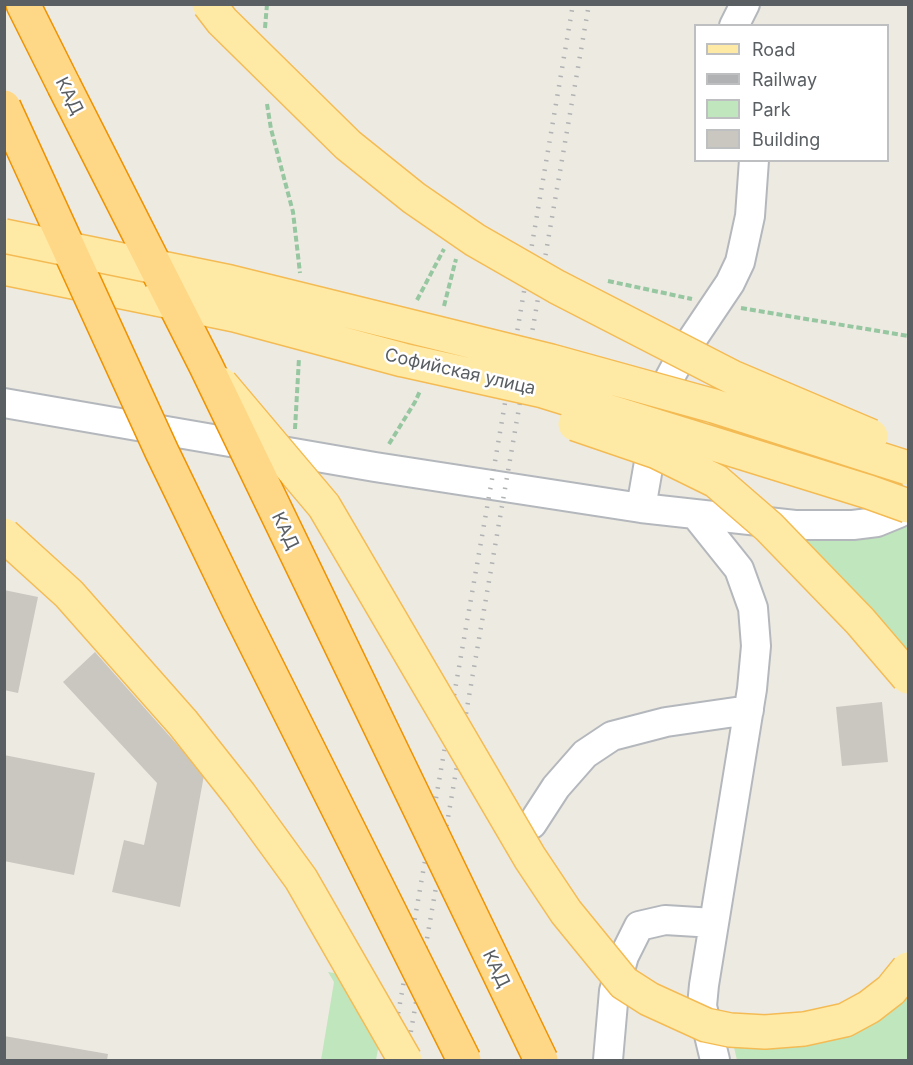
<!DOCTYPE html>
<meta charset="utf-8">
<style>
body{margin:0}
#map{position:relative;width:913px;height:1065px;overflow:hidden;background:#edeae2;font-family:Inter,sans-serif}
canvas{display:block}
.frame{position:absolute;inset:0;border:6px solid #5a5f63;pointer-events:none}
.legend{position:absolute;left:694px;top:24px;width:195px;height:138px;box-sizing:border-box;background:#fff;border:2px solid #bdbfc1;margin:0;padding:8px 10px;list-style:none;font-size:18px;color:#5a5f63}
.legend li{display:flex;align-items:center;gap:12px;height:30px}
.legend b{width:30px;border:2px solid #bdbfc1}
</style>
<div id="map">
<canvas width="913" height="1065"></canvas>
<div class="frame"></div>
<ul class="legend">
<li><b style="height:8px;background:#ffeaa5"></b>Road</li>
<li><b style="height:8px;background:#b1b2b3"></b>Railway</li>
<li><b style="height:16px;background:#c0e6bd"></b>Park</li>
<li><b style="height:16px;background:#cac7c1"></b>Building</li>
</ul>
</div>
<script>
const ctx = document.querySelector('canvas').getContext('2d');
ctx.lineJoin = 'round';
function paint(path, color) {
  ctx.fillStyle = color;
  ctx.fill(path, 'evenodd');
}
function poly(rows) {
  const path = new Path2D();
  for (const r of rows) {
    path.moveTo(r[0], r[1]);
    for (let i = 2; i < r.length; i += 2) path.lineTo(r[i], r[i + 1]);
  }
  return path;
}
function trace(path, color, width, dash) {
  ctx.strokeStyle = color;
  ctx.lineWidth = width;
  ctx.lineCap = dash ? 'butt' : 'round';
  ctx.setLineDash(dash || []);
  ctx.stroke(path);
}
function write(font, color, halo, rows, align = 'center') {
  ctx.font = font + ' Inter,sans-serif';
  ctx.lineWidth = 5;
  ctx.setLineDash([]);
  ctx.textBaseline = 'middle';
  ctx.strokeStyle = halo;
  ctx.fillStyle = color;
  for (const [text, x, y, turn = 0] of rows) {
    ctx.save();
    ctx.translate(x, y);
    ctx.rotate((+turn || 0) * Math.PI / 180);
    ctx.textAlign = isNaN(turn) ? turn : align;
    if (halo) ctx.strokeText(text, 0, 0);
    ctx.fillText(text, 0, 0);
    ctx.restore();
  }
}
const green = poly([
 [908,519,908,655,799,537],
 [328,972,372,979,384,1017,376,1060,321,1060,334,982],
 [908,985,908,1060,737,1060,732,1039]
]);
const building = poly([
 [4,590,38,597,18,693,4,690],
 [95,652,204,775,180,907,112,892,124,840,144,845,157,783,63,682],
 [882,702,888,762,842,766,836,707],
 [4,755,95,773,74,875,4,861],
 [4,1036,108,1054,107,1060,4,1060]
]);
const path = poly([
 [265,28,267,4],
 [267,104,271,129,293,212,300,273],
 [608,281,692,299],
 [417,300,444,249],
 [444,306,456,259],
 [741,308,908,336],
 [295,429,299,358],
 [389,444,415,402,420,391]
]);
const minor = poly([
 [734,26,745,4],
 [4,403,375,467,641,508,695,514,795,525,853,525,877,522,899,513,908,504],
 [641,508,649,462,668,381,683,353,730,283,740,262,750,216,754,160],
 [695,514,739,569,753,608,756,646,752,689,704,985,702,1006,715,1060],
 [532,824,556,787,585,754,612,736,666,722,749,710],
 [608,1060,614,991,624,956,639,926,665,920,714,923]
]);
const major = poly([
 [4,268,157,299]
]);
const highway = poly([
 [23,4,64,86]
]);
const rail = poly([
 [390,1060,491,485,573,4],
 [406,1060,589,4]
]);
const majorBridge = poly([
 [209,4,222,21,348,145,414,198,475,240,557,287,732,377,871,436],
 [4,236,230,282,551,361,714,406,908,468],
 [157,299,235,315,403,360,543,391,869,492,908,506],
 [221,384,324,506,530,858,566,912,624,983,649,999,706,1025,730,1030,765,1032,804,1029,845,1020,869,1007,891,990,908,969],
 [575,424,657,452,716,481,769,527,860,621,908,677],
 [4,535,69,594,183,723,240,795,301,879,405,1060]
]);
const highwayBridge = poly([
 [64,86,206,366,541,1060],
 [4,107,162,452,239,611,464,1060]
]);
const streetNames = [
 ["КАД",69,96,63],
 ["Софийская улица",460,372,13],
 ["КАД",285,531,64],
 ["КАД",496,969,64]
];
paint(green, '#c0e6bd');
paint(building, '#cac7c1');
trace(minor, '#b4b8bd', 32);
trace(major, '#f4bb54', 36);
trace(highway, '#ef9200', 36);
trace(path, '#96c7a0', 4, [6, 3]);
trace(minor, '#fff', 28);
trace(major, '#ffeaa5', 33);
trace(highway, '#ffd887', 33);
trace(rail, '#b1b2b3', 4.5, [1.5, 8]);
trace(majorBridge, '#f4bb54', 36, []);
trace(highwayBridge, '#ef9200', 36, []);
trace(majorBridge, '#ffeaa5', 33);
trace(highwayBridge, '#ffd887', 33);
write('18px', '#5a5f63', '#fff', streetNames);
</script>
